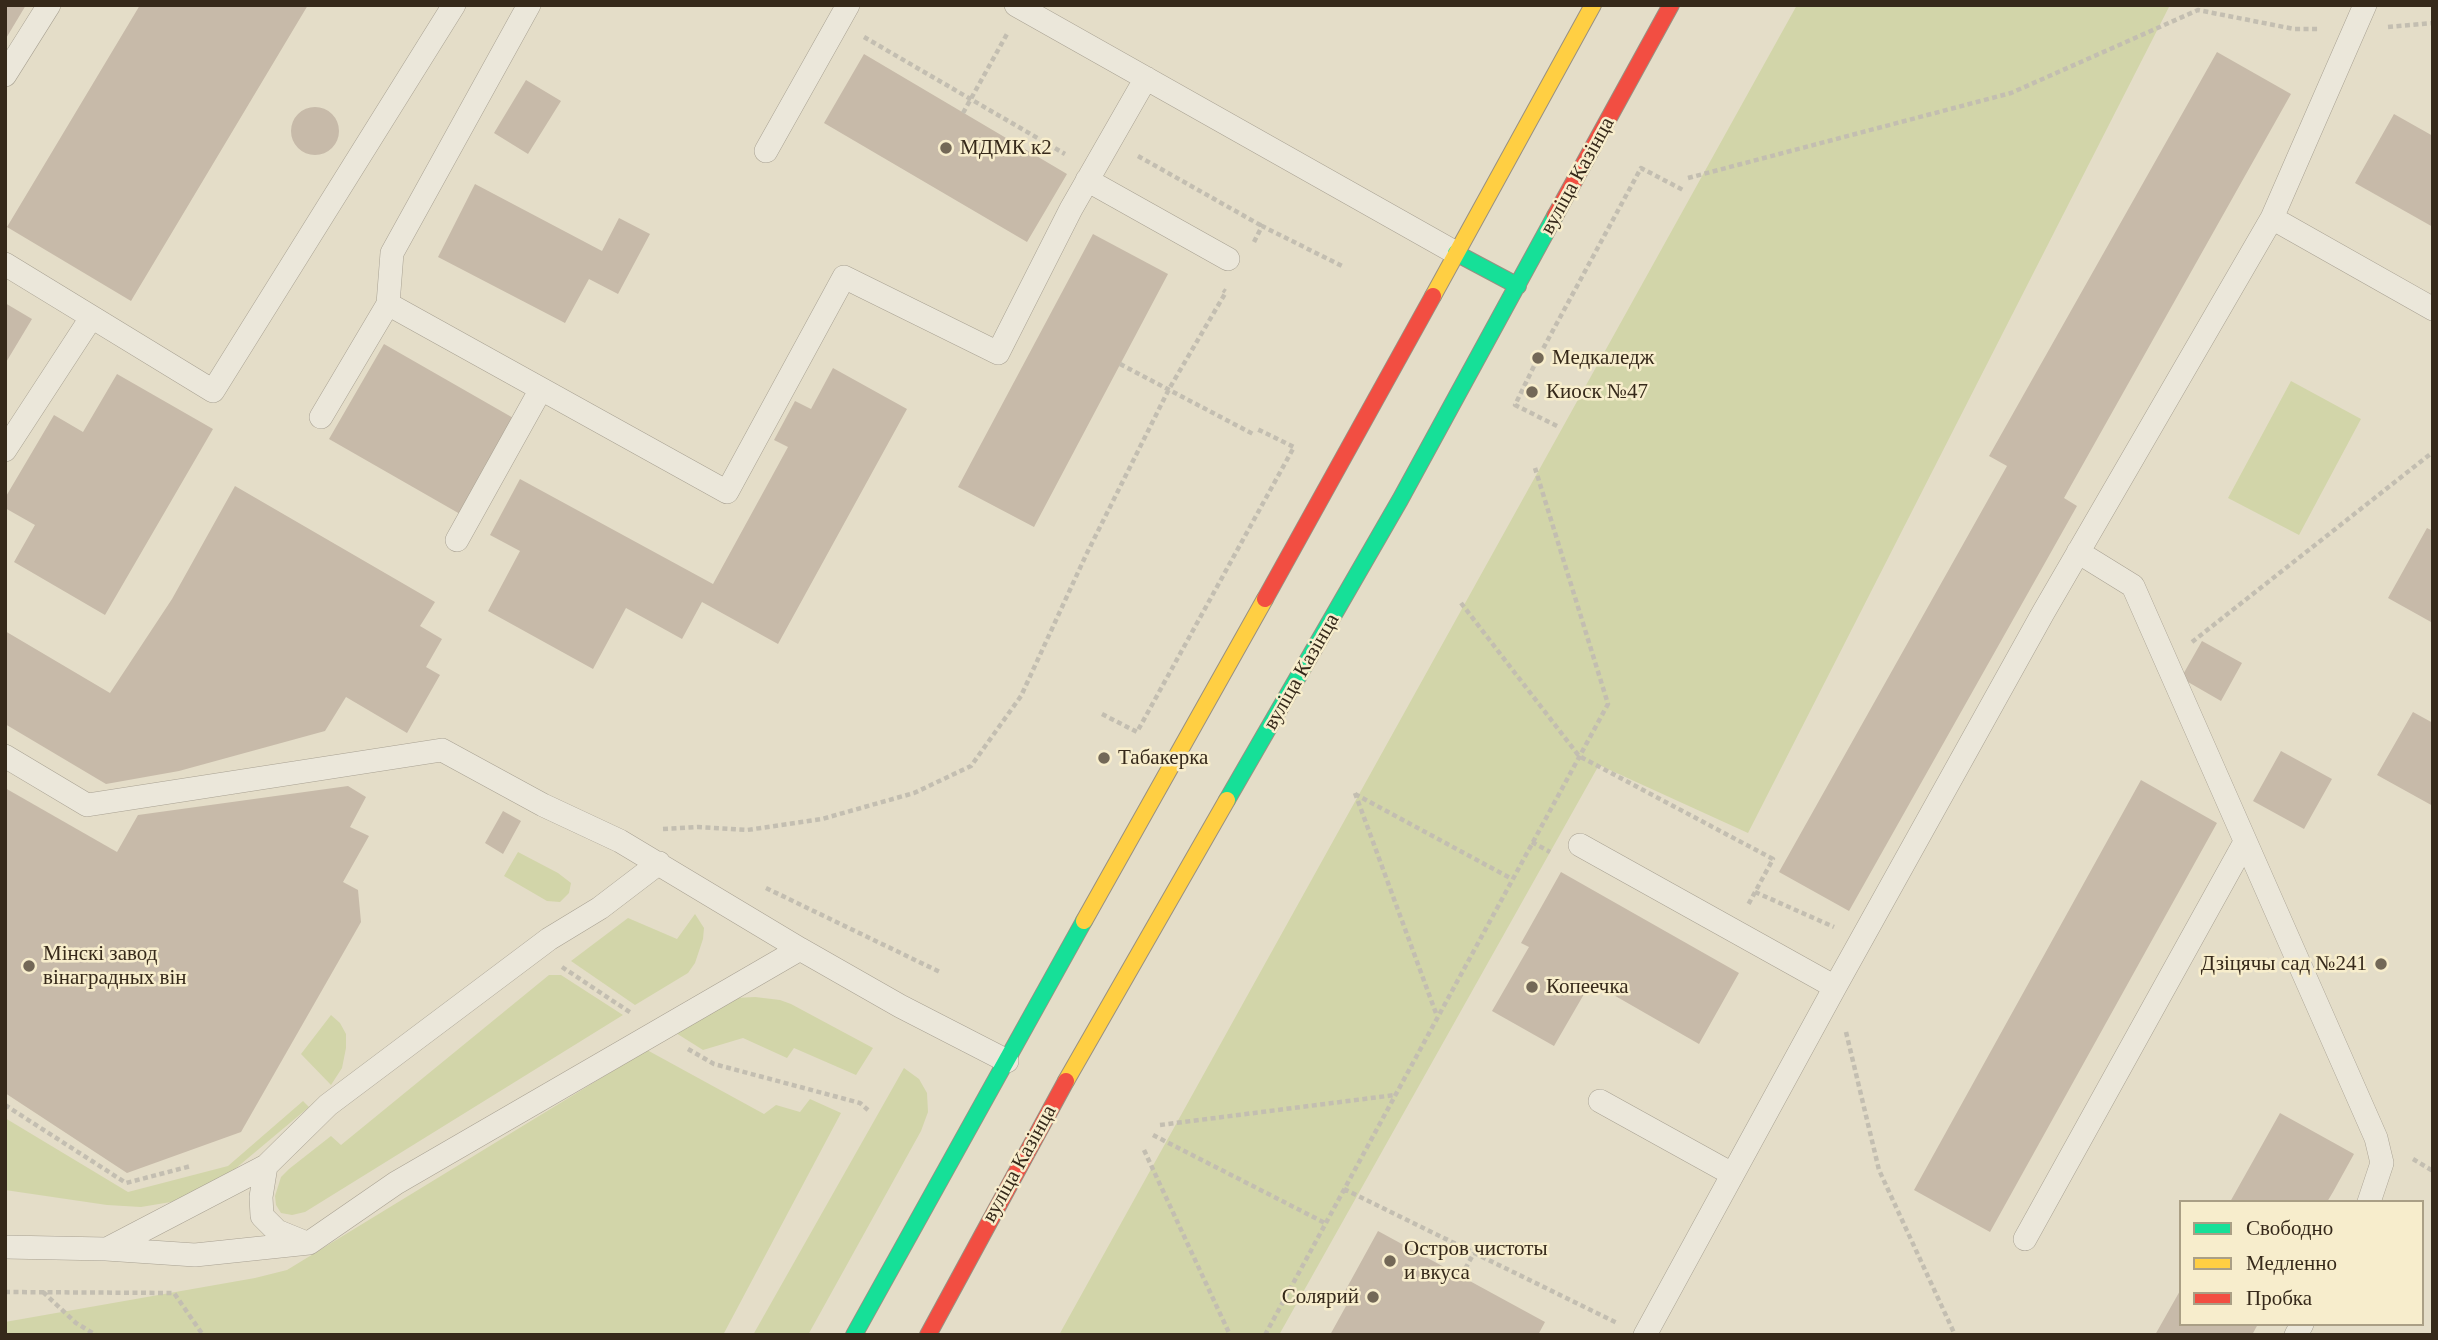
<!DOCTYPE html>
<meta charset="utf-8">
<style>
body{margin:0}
#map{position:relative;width:2438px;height:1340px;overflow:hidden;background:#e4ddc8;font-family:"Times New Roman",serif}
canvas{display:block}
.frame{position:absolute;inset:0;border:7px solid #36291a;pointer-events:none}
.legend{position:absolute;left:2179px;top:1200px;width:245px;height:126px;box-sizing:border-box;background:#f7edcc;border:2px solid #aa9f85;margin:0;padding:9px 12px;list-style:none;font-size:21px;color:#36291a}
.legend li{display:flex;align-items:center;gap:14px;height:35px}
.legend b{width:35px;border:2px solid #aa9f85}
</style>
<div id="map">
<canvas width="2438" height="1340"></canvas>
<div class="frame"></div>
<ul class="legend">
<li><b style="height:9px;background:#16e098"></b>Свободно</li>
<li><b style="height:9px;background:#ffcf43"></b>Медленно</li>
<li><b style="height:9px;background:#f24e42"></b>Пробка</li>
</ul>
</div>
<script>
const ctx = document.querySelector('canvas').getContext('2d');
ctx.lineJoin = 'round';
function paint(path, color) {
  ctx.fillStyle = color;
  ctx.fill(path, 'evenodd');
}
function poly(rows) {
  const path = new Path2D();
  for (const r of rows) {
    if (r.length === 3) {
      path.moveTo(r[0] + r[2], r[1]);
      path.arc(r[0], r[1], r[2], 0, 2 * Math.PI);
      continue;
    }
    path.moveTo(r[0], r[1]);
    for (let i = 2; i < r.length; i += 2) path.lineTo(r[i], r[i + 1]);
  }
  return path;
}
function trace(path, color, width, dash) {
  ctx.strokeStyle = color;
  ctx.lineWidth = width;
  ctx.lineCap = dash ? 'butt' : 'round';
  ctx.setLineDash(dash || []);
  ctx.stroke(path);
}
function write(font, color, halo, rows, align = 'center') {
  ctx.font = font + ' "Times New Roman",serif';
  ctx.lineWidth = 5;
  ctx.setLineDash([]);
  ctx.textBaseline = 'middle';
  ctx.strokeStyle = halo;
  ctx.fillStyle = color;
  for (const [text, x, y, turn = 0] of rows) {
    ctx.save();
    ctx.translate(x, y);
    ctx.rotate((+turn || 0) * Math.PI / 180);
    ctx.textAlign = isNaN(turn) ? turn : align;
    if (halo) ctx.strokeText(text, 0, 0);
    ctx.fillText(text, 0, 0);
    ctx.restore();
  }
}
const green = poly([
 [1797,5,2170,5,1748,833,1599,765,1279,1335,1059,1335],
 [2291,381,2361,419,2299,535,2228,498],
 [518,852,558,873,571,883,569,893,560,902,547,901,504,876],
 [695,914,704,928,703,939,695,963,688,973,635,1005,571,961,628,918,677,939],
 [549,975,561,975,623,1015,305,1212,292,1215,281,1213,276,1205,275,1196,281,1177,289,1169,331,1136,341,1145],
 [755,997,780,1000,791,1004,873,1048,856,1075,794,1048,787,1058,743,1038,703,1050,676,1033,735,998],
 [331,1015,340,1023,346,1034,346,1048,342,1068,331,1085,301,1054],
 [647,1050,764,1114,776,1105,800,1112,810,1099,841,1113,723,1335,5,1335,5,1322,255,1278,287,1270],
 [904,1068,919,1079,927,1093,928,1112,921,1131,808,1335,753,1335],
 [303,1101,309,1107,229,1174,189,1199,141,1207,107,1205,5,1190,5,1118,128,1192,228,1166]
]);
const building = poly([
 [5,5,26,5,5,40],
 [140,5,308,5,131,301,7,227],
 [2217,52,2291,94,2064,498,2077,506,1849,911,1779,872,2007,466,1989,456],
 [864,54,1067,174,1027,242,824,123],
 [526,80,561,101,528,154,494,133],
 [315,131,24],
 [2394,114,2433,136,2433,227,2355,183],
 [475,184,602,251,619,218,650,234,618,294,589,279,565,323,438,257],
 [1093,234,1168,274,1034,527,958,487],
 [5,303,32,319,5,364],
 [384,344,515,419,460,514,329,439],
 [833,368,907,409,778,644,702,602,682,639,626,608,593,669,488,611,520,551,490,535,520,479,713,584,788,447,774,440,795,401,811,409],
 [117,374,213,429,105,615,14,562,35,525,5,508,5,498,54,415,83,432],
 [235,486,435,602,420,626,442,639,426,667,440,675,407,733,346,697,325,731,179,771,106,784,5,724,5,631,110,693,172,599],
 [2427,528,2433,531,2433,618,2431,622,2388,598],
 [2202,641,2242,663,2221,701,2181,678],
 [2413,712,2433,723,2433,806,2377,775],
 [2281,751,2332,779,2304,829,2253,801],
 [2141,780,2217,823,1990,1232,1914,1190],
 [348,786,366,797,350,827,369,836,343,882,358,890,361,922,241,1132,127,1173,5,1093,5,788,117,852,138,815],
 [503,811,521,821,503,854,485,843],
 [1561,872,1739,973,1699,1044,1591,982,1554,1046,1492,1011,1529,947,1521,943],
 [2280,1113,2354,1154,2333,1192,2327,1202,2230,1202],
 [1378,1231,1545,1322,1538,1335,1330,1335,1346,1306,1339,1302],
 [2181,1289,2181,1324,2258,1324,2252,1335,2155,1335]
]);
const path = poly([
 [2388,27,2433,23],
 [864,37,1065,154],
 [963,113,1007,34],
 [1138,156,1262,226],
 [1688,178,2011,93,2198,10,2294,29,2320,29],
 [1254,242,1262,226,1344,267],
 [1120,364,1253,434],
 [1557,426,1515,405,1538,358,1641,168,1683,190],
 [1461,603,1579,756,1773,859,1748,905],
 [2192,642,2433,452],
 [1102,714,1137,732,1294,447,1257,429],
 [1355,793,1437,1016],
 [1355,794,1512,879],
 [663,829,698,827,747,830,822,819,914,793,971,766,1021,696,1086,555,1169,389,1226,292,1223,290],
 [1532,842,1550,852],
 [766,888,942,973],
 [1755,892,1834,927],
 [562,967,631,1013],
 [1846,1032,1879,1170,1955,1335],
 [688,1049,714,1064,860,1103,868,1110],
 [5,1105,126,1183,191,1166],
 [1160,1125,1395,1095],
 [1153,1135,1325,1223],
 [1144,1150,1230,1335],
 [2413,1159,2433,1171],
 [1344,1189,1617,1323],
 [1461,1276,1474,1253],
 [5,1292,174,1293,203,1335],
 [43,1292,76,1323,96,1335],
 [1265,1335,1608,704,1535,468]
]);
const lane = poly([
 [1016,5,1456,253],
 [5,75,49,5],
 [766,151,848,5],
 [1087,180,1228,259],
 [2272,218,2433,309],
 [5,264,213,391,454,5],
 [388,304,727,492,844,277,998,353,1071,209,1146,78],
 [321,417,388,304,392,253,529,5],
 [5,450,91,318],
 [457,540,541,389],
 [2078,552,2133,586,2376,1138,2382,1163,2369,1202],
 [5,756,87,805,442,750,543,805,620,841,800,949,900,1006,1007,1061],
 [1580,845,1835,987],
 [1600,1101,1732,1174],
 [266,1166,261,1197,262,1216,277,1231,304,1242],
 [2025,1239,2245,842],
 [5,1247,106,1249,195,1255,309,1243,396,1183,800,949],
 [107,1249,266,1166,328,1105,549,939,600,908,659,863],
 [1645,1335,1835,987,2043,613,2272,218,2365,5],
 [2296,1335,2302,1324]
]);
const fast = poly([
 [1456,253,1518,286],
 [1227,800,1400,500,1555,216],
 [854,1335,1084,921]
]);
const slow = poly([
 [1433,296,1593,5],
 [1084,921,1265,599],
 [1066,1081,1227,800]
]);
const jam = poly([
 [1555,216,1671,5],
 [1265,599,1433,296],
 [928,1335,1066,1081]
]);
const markers = [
 [946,148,7,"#736857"],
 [1538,358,7,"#736857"],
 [1532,392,7,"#736857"],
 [1104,758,7,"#736857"],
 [2381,964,7,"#736857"],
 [29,966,7,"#736857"],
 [1532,987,7,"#736857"],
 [1390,1261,7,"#736857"],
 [1373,1297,7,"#736857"]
];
const poiNames = [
 ["МДМК к2",960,148],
 ["Медкаледж",1552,358],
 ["Киоск №47",1546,392],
 ["Табакерка",1118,758],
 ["Мінскі завод",43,954],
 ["вінаградных він",43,978],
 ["Дзіцячы сад №241",2367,964,"right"],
 ["Копеечка",1546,987],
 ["Остров чистоты",1404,1249],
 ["и вкуса",1404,1273],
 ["Солярий",1359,1297,"right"]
];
const streetNames = [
 ["вуліца Казінца",1578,176,-61],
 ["вуліца Казінца",1302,672,-60],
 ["вуліца Казінца",1020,1164,-61]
];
paint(green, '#d2d5a9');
paint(building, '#c7baa9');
trace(lane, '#a8a192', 24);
trace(fast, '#989082', 18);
trace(slow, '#989082', 18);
trace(jam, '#989082', 18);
trace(path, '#c3beb1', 4.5, [5, 3.5]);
trace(lane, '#ebe7da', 23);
trace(fast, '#16e098', 16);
trace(slow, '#ffcf43', 16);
trace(jam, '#f24e42', 16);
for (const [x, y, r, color] of markers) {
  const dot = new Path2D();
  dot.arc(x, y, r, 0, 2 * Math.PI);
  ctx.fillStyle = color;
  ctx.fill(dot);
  trace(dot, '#f7edcc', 2.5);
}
write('21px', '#36291a', '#f7edcc', poiNames, 'left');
write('21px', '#36291a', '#f7edcc', streetNames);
</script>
